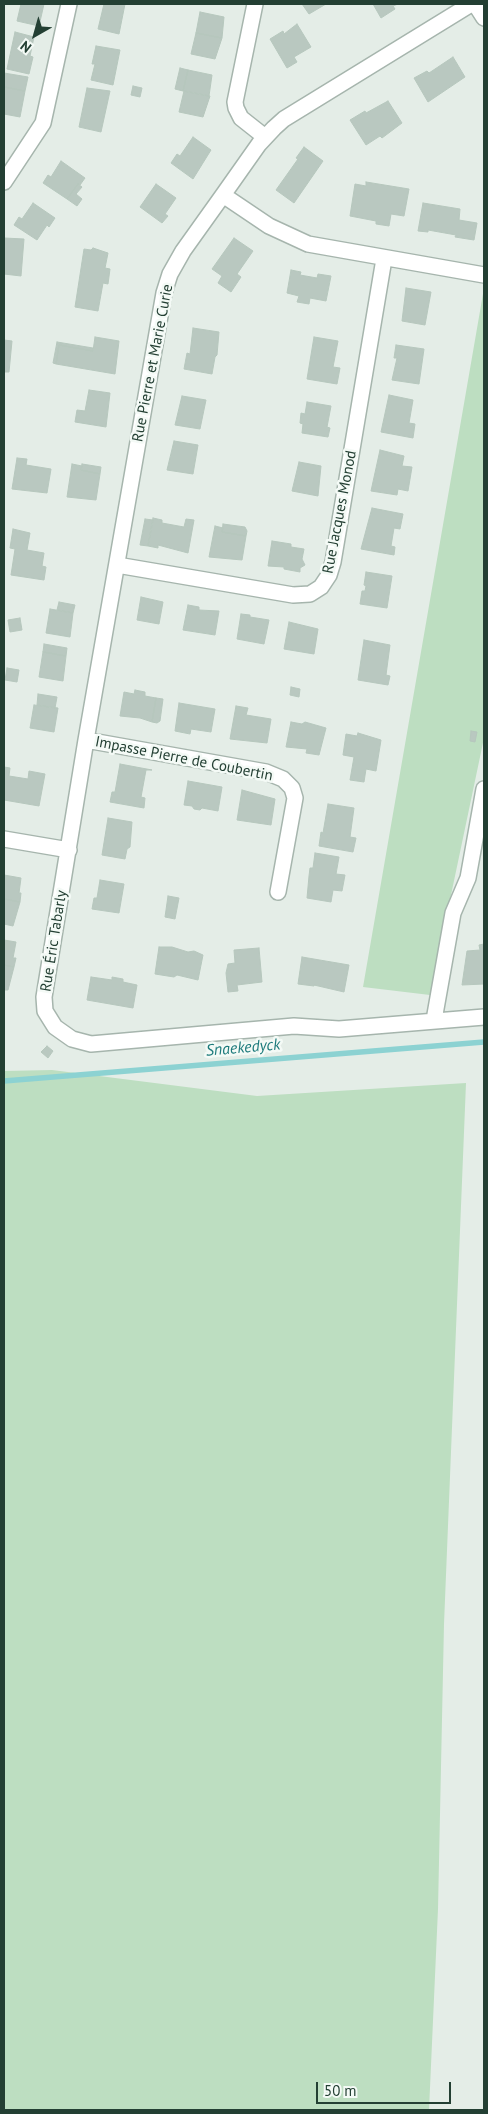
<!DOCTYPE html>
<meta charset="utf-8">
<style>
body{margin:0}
#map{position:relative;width:488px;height:2114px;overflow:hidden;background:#e4ede7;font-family:"PT Sans",sans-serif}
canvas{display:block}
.frame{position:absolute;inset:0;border:5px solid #233f33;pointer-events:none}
.north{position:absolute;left:10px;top:10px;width:50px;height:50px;-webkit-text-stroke:4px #f4faf6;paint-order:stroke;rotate:218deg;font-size:14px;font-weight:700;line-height:20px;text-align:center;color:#233f33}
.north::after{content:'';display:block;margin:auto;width:18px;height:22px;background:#233f33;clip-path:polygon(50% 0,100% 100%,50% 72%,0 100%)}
.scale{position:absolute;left:316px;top:2082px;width:135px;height:22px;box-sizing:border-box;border:2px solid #233f33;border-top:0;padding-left:6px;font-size:15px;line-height:18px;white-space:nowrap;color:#233f33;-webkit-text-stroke:4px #f4faf6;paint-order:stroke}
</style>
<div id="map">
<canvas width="488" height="2114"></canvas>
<div class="frame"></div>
<div class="north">N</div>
<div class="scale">50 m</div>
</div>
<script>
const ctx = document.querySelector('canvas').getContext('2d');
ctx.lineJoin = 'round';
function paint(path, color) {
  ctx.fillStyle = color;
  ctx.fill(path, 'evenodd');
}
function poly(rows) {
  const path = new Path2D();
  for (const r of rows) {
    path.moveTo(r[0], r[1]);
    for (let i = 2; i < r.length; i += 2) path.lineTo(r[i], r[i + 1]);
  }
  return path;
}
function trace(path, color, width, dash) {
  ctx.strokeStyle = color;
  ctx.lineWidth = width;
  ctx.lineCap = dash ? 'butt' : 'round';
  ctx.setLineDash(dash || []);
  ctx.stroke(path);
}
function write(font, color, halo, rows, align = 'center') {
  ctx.font = font + ' "PT Sans",sans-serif';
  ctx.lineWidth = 5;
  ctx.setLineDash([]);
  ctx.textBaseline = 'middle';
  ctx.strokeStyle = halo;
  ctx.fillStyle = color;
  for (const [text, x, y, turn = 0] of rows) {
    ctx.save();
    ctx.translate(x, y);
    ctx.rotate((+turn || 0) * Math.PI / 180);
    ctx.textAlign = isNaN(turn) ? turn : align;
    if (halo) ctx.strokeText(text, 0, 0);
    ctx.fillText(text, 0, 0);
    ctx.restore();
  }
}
const green = poly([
 [484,288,484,738,430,995,363,987],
 [52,1070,257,1096,466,1083,444,1624,438,1909,429,2110,4,2110,4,1071]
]);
const stream = poly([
 [4,1081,484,1042]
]);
const building = poly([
 [21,4,44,4,39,26,17,21,21,4],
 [104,4,125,4,119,34,98,29,104,4],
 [302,4,326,4,309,14,302,4],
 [373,4,398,4,393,6,395,9,381,18,373,4],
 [200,12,224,17,222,38,196,33,200,12],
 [297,24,311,47,294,57,297,62,287,68,270,39,283,31,284,34,297,24],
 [15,32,34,37,30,56,33,57,29,74,7,69,15,32],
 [196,33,222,38,215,59,191,54,196,33],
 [96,46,120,50,113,85,91,80,95,64,92,64,96,46],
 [453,57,465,77,428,102,414,78,427,71,429,73,453,57],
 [180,68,188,70,183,91,175,89,180,68],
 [188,70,212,75,209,96,183,91,188,70],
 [4,73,28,77,25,91,4,87,4,73],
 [133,86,142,88,140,97,131,95,133,86],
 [4,87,25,91,20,117,4,114,4,87],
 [87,88,110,91,101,132,79,127,87,88],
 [184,91,210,96,203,117,179,112,184,91],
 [388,101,402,123,382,138,380,136,366,145,350,120,365,111,366,113,388,101],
 [193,137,211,150,193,179,171,163,177,154,180,156,193,137],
 [304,147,323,161,294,203,276,190,298,159,296,158,304,147],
 [61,161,85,178,80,185,78,184,67,199,43,183,48,175,51,177,61,161],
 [366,182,409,189,404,216,391,214,389,226,376,224,376,221,350,216,355,184,366,186,366,182],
 [78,184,82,187,76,194,82,199,77,206,67,199,78,184],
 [156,184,176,198,165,214,168,216,162,223,140,207,156,184],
 [33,203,55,218,49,227,47,225,37,240,14,225,19,217,22,219,33,203],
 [423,203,460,209,459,220,477,223,474,240,455,237,456,235,428,230,428,232,418,231,423,203],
 [4,238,24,239,21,276,4,274,4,238],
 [234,238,253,251,237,274,241,277,231,292,218,283,222,276,212,269,234,238],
 [93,248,108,253,105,268,110,269,108,284,103,283,98,311,75,307,84,249,91,250,93,248],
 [291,270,301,272,300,275,317,278,318,274,331,276,326,301,310,298,309,304,297,302,299,296,287,293,291,270],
 [406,288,431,292,425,325,402,321,406,288],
 [193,328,219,332,217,355,215,357,212,374,184,369,187,353,190,354,193,328],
 [95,337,119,341,115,374,56,364,59,345,93,351,95,337],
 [314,337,338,341,333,367,340,368,337,384,307,379,314,337],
 [4,340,12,341,9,372,4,372,4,340],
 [57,342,93,348,93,351,59,345,56,364,53,363,57,342],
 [396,345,424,349,419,384,392,380,397,358,394,358,396,345],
 [89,390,110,393,106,427,75,422,77,410,85,411,89,390],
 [389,395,413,400,409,423,415,424,413,438,381,432,389,395],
 [182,396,206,400,200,429,175,425,182,396],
 [307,402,331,406,327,427,330,428,328,437,302,433,303,424,300,423,301,413,305,414,307,402],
 [174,441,198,445,193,474,167,470,174,441],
 [380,450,404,456,402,466,412,467,408,491,398,489,397,495,371,491,380,450],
 [17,458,27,459,26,465,51,469,47,493,12,489,17,458],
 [299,462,321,466,318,496,292,491,299,462],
 [72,464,82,466,81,470,100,474,96,500,67,497,72,464],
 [82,464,101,467,100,474,81,470,82,464],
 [372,508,403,514,400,529,394,528,391,546,395,547,394,555,361,549,372,508],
 [153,518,162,520,162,523,184,527,186,519,194,520,188,553,158,545,158,548,148,546,153,518],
 [145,519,153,520,148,546,140,545,145,519],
 [223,524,245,527,247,531,246,536,222,532,223,524],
 [215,526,223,528,222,532,246,536,242,560,209,557,215,526],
 [13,529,30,533,27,550,44,553,42,566,46,567,44,580,11,575,15,549,10,548,13,529],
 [272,541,291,544,291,547,304,549,302,559,305,565,300,568,300,572,284,569,284,567,268,566,272,541],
 [366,572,392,576,387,608,360,604,362,591,365,591,366,586,364,585,366,572],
 [141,597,163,602,159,624,137,620,141,597],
 [59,602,75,605,73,613,57,610,59,602],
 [188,605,199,607,199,610,219,611,215,635,183,630,188,605],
 [50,609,73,613,70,637,46,633,50,609],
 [241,614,250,615,250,617,269,620,264,644,237,639,241,614],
 [20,618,22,630,10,632,8,620,20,618],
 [289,622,318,629,314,654,284,649,289,622],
 [364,640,390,645,386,675,390,676,388,685,358,680,364,640],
 [44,644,67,648,66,656,43,652,44,644],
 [43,652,66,656,63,681,39,677,43,652],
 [7,668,19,670,17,682,5,680,7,668],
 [291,687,300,689,299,697,290,695,291,687],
 [135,690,145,692,145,696,156,698,152,722,140,718,120,716,124,692,134,694,135,690],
 [38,694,57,697,55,708,37,705,38,694],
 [156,698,163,699,160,721,157,723,152,722,156,698],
 [179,703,215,709,211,732,191,729,190,734,175,731,179,703],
 [34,705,58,708,54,732,30,728,34,705],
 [236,706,248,708,246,715,271,719,267,743,230,739,236,706],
 [291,722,302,724,305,722,326,728,319,755,306,753,307,749,286,747,291,722],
 [471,731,477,732,475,742,470,741,471,731],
 [358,733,381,740,376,771,366,769,364,782,350,780,354,757,343,755,346,734,357,736,358,733],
 [120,764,152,770,146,770,141,797,145,798,144,808,110,802,112,792,115,792,120,764],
 [4,767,10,768,9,776,28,779,29,771,45,774,39,806,4,800,4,767],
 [188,781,222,787,218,811,202,808,200,810,194,809,192,806,184,805,188,781],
 [242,790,275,799,271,825,237,820,242,790],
 [328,804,354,808,350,837,356,838,353,852,319,846,321,832,323,833,328,804],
 [108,818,132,822,130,847,127,849,125,859,102,855,108,818],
 [315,853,339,857,336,874,345,875,342,891,333,890,331,902,307,898,309,876,310,868,313,868,315,853],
 [4,875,21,878,19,893,21,893,20,902,4,899,4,875],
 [100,880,124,884,119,913,92,909,94,898,97,898,100,880],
 [168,896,179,898,175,919,165,917,168,896],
 [4,899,20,902,13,926,4,924,4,899],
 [4,940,16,942,13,958,16,958,14,967,4,965,4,940],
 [484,944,484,984,462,985,467,951,480,950,479,945,484,944],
 [159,947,172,947,188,952,194,951,203,955,198,980,177,975,174,977,155,974,159,947],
 [259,948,262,982,237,985,238,991,228,992,226,973,228,964,235,963,234,950,259,948],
 [302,957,349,965,344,992,314,985,314,986,298,984,302,957],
 [4,965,14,967,8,990,4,990,4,965],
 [91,977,112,980,112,977,123,979,123,982,137,985,133,1008,87,1000,91,977],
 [47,1046,53,1051,48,1058,41,1052,47,1046]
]);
const street = poly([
 [255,4,235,102,236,108,241,118,265,137],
 [471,4,284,119,274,128,259,144,223,195,183,251,170,274,164,293,86,740,44,997,45,1011,55,1027,72,1039,91,1044,294,1026,339,1029,484,1017],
 [475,4,484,18],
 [4,182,43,123,69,4],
 [223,195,269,226,308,244,484,275],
 [117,565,293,595,310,594,321,587,329,575,333,562,384,259],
 [86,740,266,772,283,779,292,788,295,798,278,892],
 [4,839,69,850],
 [434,1020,453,913,468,878,484,789]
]);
const streetNames = [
 ["Rue Pierre et Marie Curie",153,363,-79],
 ["Rue Jacques Monod",340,512,-79],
 ["Impasse Pierre de Coubertin",184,759,11],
 ["Rue Éric Tabarly",54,941,-81]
];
const waterNames = [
 ["Snaekedyck",243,1048,-5]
];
paint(green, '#bddec1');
trace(stream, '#8cd2d2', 5.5);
paint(building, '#b9c8c0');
trace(building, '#b6c7bd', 1);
trace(street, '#a6b5ad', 18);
trace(street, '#fff', 15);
write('15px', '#233f33', '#f4faf6', streetNames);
write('italic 16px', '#1c7a7b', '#f4faf6', waterNames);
</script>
